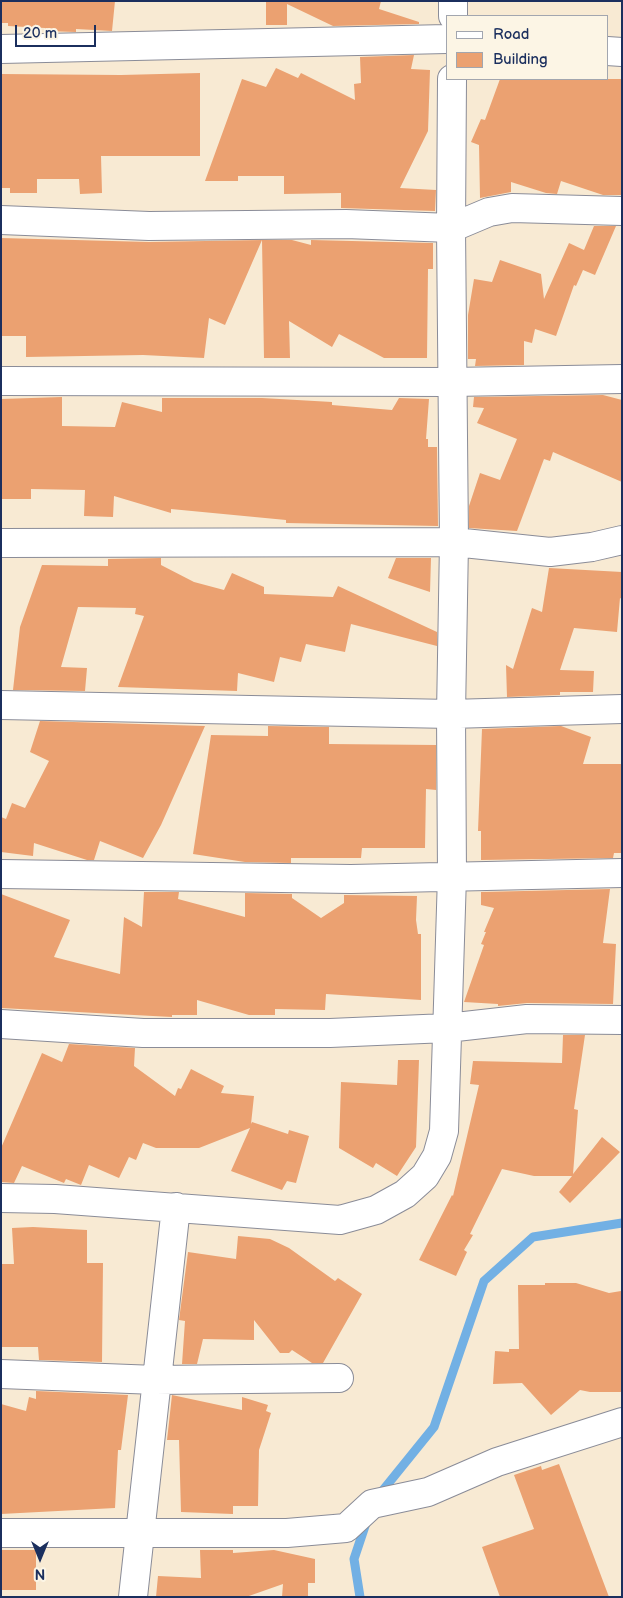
<!DOCTYPE html>
<style>
body{margin:0}
#map{position:relative;width:623px;height:1598px;overflow:hidden;background:#f8ead3;font-family:"Balsamiq Sans",sans-serif}
canvas{display:block}
.frame{position:absolute;inset:0;border:2px solid #1b2f5e;pointer-events:none}
.legend{position:absolute;left:446px;top:15px;width:162px;height:65px;box-sizing:border-box;background:#fcf5e5;border:1px solid #a2a6af;margin:0;padding:6px 9px;list-style:none;font-size:15px;color:#1b2f5e}
.legend li{display:flex;align-items:center;gap:10px;height:25px}
.legend b{width:25px;border:1px solid #a2a6af}
.north{position:absolute;left:15px;top:1533px;width:50px;height:50px;-webkit-text-stroke:4px #fcf5e5;paint-order:stroke;rotate:180deg;font-size:14px;font-weight:700;line-height:20px;text-align:center;color:#1b2f5e}
.north::after{content:'';display:block;margin:auto;width:18px;height:22px;background:#1b2f5e;clip-path:polygon(50% 0,100% 100%,50% 72%,0 100%)}
.scale{position:absolute;left:15px;top:25px;width:81px;height:22px;box-sizing:border-box;border:2px solid #1b2f5e;border-top:0;padding-left:6px;font-size:15px;line-height:18px;white-space:nowrap;color:#1b2f5e;-webkit-text-stroke:4px #fcf5e5;paint-order:stroke}
</style>
<div id="map">
<canvas width="623" height="1598"></canvas>
<div class="frame"></div>
<ul class="legend">
<li><b style="height:6px;background:#fff"></b>Road</li>
<li><b style="height:14px;background:#eba171"></b>Building</li>
</ul>
<div class="north">N</div>
<div class="scale">20 m</div>
</div>
<script>
const ctx = document.querySelector('canvas').getContext('2d');
ctx.lineJoin = 'round';
function poly(rows) {
  const path = new Path2D();
  for (const r of rows) {
    path.moveTo(r[0], r[1]);
    for (let i = 2; i < r.length; i += 2) path.lineTo(r[i], r[i + 1]);
  }
  return path;
}
function trace(path, color, width, dash) {
  ctx.strokeStyle = color;
  ctx.lineWidth = width;
  ctx.lineCap = dash ? 'butt' : 'round';
  ctx.setLineDash(dash || []);
  ctx.stroke(path);
}
function paint(path, color) {
  ctx.fillStyle = color;
  ctx.fill(path, 'evenodd');
}
const stream = poly([
 [379,1495,434,1427,484,1281,533,1237,622,1223],
 [360,1597,354,1559,367,1520]
]);
const building = poly([
 [1,1,115,1,112,31,76,29,76,32,45,31,45,28,8,26,8,23,1,23],
 [266,1,381,1,379,9,419,22,419,24,333,26,287,4,287,25,266,25],
 [414,55,411,69,430,70,428,131,400,188,436,190,435,211,341,208,341,193,284,194,284,176,238,176,238,181,205,181,242,79,266,87,276,68,298,78,301,73,355,100,354,84,361,83,360,57],
 [200,73,200,156,101,156,102,193,80,194,79,179,37,179,37,193,10,193,10,188,1,188,1,74,121,75],
 [500,79,622,79,622,195,603,195,561,181,557,194,546,193,511,182,511,192,480,198,479,145,471,142,481,119,485,120],
 [594,226,616,226,595,275,583,270,576,286,574,285,556,336,535,329,532,343,524,341,524,365,475,366,476,359,468,359,468,315,474,279,492,282,500,260,541,274,544,299,569,243,584,250],
 [1,238,149,242,262,240,225,325,209,318,204,358,143,355,26,357,26,336,1,336],
 [262,240,292,240,311,245,311,240,433,243,433,269,428,269,427,358,384,358,339,334,332,347,289,321,290,358,264,358],
 [603,395,622,400,622,482,553,452,550,461,544,459,517,531,469,528,469,506,480,473,500,480,517,439,477,423,484,408,473,407,474,397],
 [62,397,62,426,115,427,122,402,162,412,162,398,262,398,332,402,332,405,392,410,399,398,429,399,426,439,428,439,428,447,437,447,438,526,286,523,286,520,171,509,171,513,114,496,113,517,84,516,85,490,31,489,31,499,1,499,1,399],
 [161,558,161,565,194,582,224,590,232,573,264,587,264,594,333,597,338,586,437,632,437,646,351,624,345,652,306,644,301,662,280,657,274,682,238,673,237,691,118,687,144,616,135,614,136,608,78,607,61,667,87,668,85,691,13,690,20,627,42,565,108,566,108,559],
 [396,558,431,558,430,592,388,578],
 [549,568,622,572,622,599,620,598,617,632,574,628,560,670,594,671,593,692,560,692,560,695,507,697,506,665,513,669,532,608,542,612],
 [40,721,205,726,161,825,143,858,100,841,94,860,87,860,34,843,33,856,1,852,1,817,6,819,12,803,25,808,49,761,30,752],
 [268,726,329,727,329,744,436,745,436,790,426,789,425,848,362,848,361,858,291,858,291,863,245,862,193,854,211,735,268,736],
 [561,726,591,737,583,764,622,764,622,853,614,853,613,858,481,860,481,831,478,831,482,729],
 [610,889,603,943,616,944,613,1004,527,1003,498,1006,498,1004,464,1002,484,945,481,944,486,932,484,932,494,908,481,905,481,892],
 [144,892,179,892,178,899,245,917,245,893,292,894,292,898,321,918,344,903,344,895,417,896,416,920,418,934,421,934,421,1000,326,994,325,1010,275,1009,275,1015,249,1015,197,1000,197,1015,172,1015,172,1017,1,1008,1,894,70,920,54,957,120,974,124,917,142,927],
 [563,1035,585,1035,574,1109,578,1110,573,1174,602,1137,620,1152,570,1203,559,1192,572,1176,534,1176,502,1169,470,1234,473,1235,464,1250,467,1252,456,1276,419,1260,452,1195,453,1196,479,1085,470,1084,473,1061,562,1063],
 [69,1044,135,1048,134,1066,175,1096,178,1088,181,1089,191,1069,224,1086,221,1093,254,1096,251,1124,252,1122,288,1134,289,1130,309,1136,296,1183,287,1181,282,1190,231,1171,250,1128,199,1148,156,1148,143,1143,136,1160,129,1157,119,1178,89,1165,81,1185,66,1179,64,1183,22,1166,14,1183,1,1182,1,1148,42,1053,62,1062],
 [398,1060,419,1060,416,1147,397,1176,376,1163,373,1168,339,1148,341,1082,397,1085],
 [33,1227,87,1230,87,1263,103,1263,102,1362,39,1360,38,1347,1,1347,1,1264,14,1264,12,1228],
 [238,1236,270,1239,289,1248,335,1281,338,1278,362,1294,323,1363,312,1363,292,1350,289,1353,280,1353,254,1320,254,1340,203,1339,197,1364,182,1364,185,1321,179,1320,188,1252,236,1259],
 [545,1283,576,1283,609,1293,621,1291,622,1392,590,1392,580,1390,551,1415,522,1383,493,1384,495,1351,509,1352,509,1349,519,1349,518,1285,545,1285],
 [36,1391,128,1395,121,1450,118,1450,115,1508,1,1514,1,1404,26,1411,29,1397,36,1399],
 [172,1395,242,1410,242,1397,268,1405,266,1411,271,1413,259,1450,258,1506,233,1506,233,1514,181,1512,179,1440,167,1440],
 [559,1464,609,1597,500,1597,482,1547,534,1529,514,1475,541,1466,542,1470],
 [1,1550,36,1550,36,1590,1,1590],
 [200,1550,233,1550,233,1553,274,1550,315,1559,315,1583,308,1583,308,1597,282,1597,283,1584,246,1597,156,1597,158,1576,201,1578]
]);
const street = poly([
 [453,16,453,1],
 [1,49,447,39],
 [607,51,622,52],
 [1,220,149,226,346,224,451,228,489,212,512,208,622,211],
 [1,381,452,382,622,379],
 [1,543,454,542,550,552,592,547,622,540],
 [1,705,451,714,622,709],
 [1,874,351,879,622,873],
 [1,1024,143,1033,330,1033,447,1028,527,1019,622,1020],
 [1,1198,55,1199,340,1220,376,1210,405,1194,425,1176,437,1156,444,1131,452,876,451,714,454,542,451,228,452,79],
 [1,1374,156,1380,339,1378],
 [1,1533,287,1533,346,1528,372,1504,428,1492,497,1462,622,1422],
 [133,1597,176,1207]
]);
trace(stream, '#72b0e4', 9);
paint(building, '#eba171');
trace(street, '#8a8c98', 30);
trace(street, '#fff', 28);
</script>
